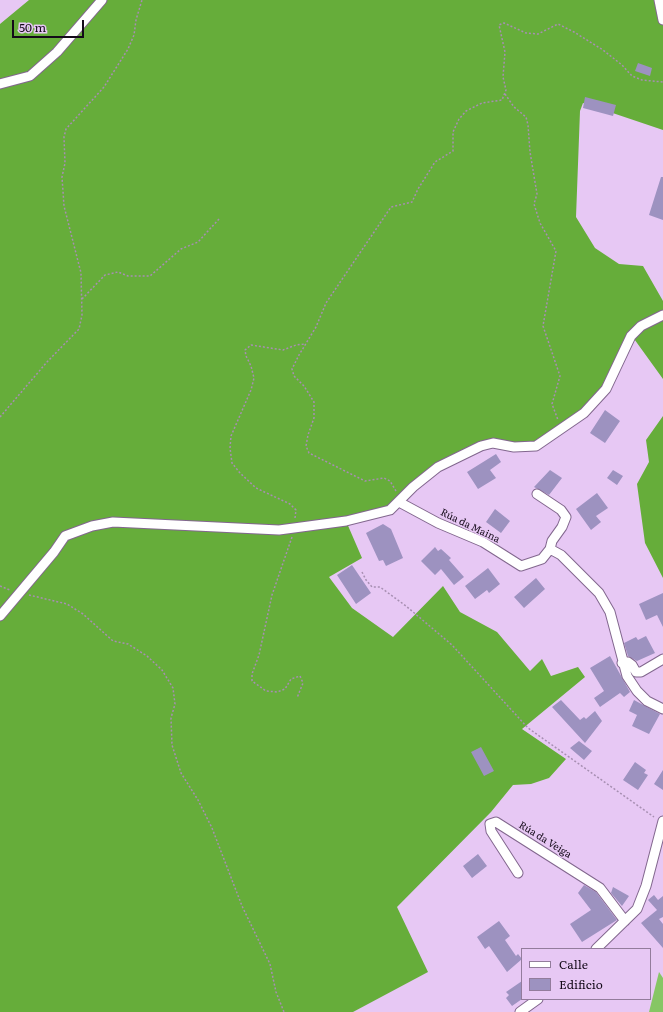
<!DOCTYPE html>
<meta charset="utf-8">
<style>
body{margin:0}
#map{position:relative;width:663px;height:1012px;overflow:hidden;background:#e7c8f4;font-family:Literata,serif}
canvas{display:block}
.legend{position:absolute;left:521px;top:948px;width:130px;height:52px;box-sizing:border-box;background:#e7c8f4;border:1px solid #937c9c;margin:0;padding:5px 7px;list-style:none;font-size:12px;color:#140a19}
.legend li{display:flex;align-items:center;gap:8px;height:20px}
.legend b{width:20px;border:1px solid #937c9c}
.scale{position:absolute;left:12px;top:20px;width:72px;height:18px;box-sizing:border-box;border:2px solid #140a19;border-top:0;padding-left:5px;font-size:12px;line-height:14px;white-space:nowrap;color:#140a19;-webkit-text-stroke:3px #e7c8f4;paint-order:stroke}
</style>
<div id="map">
<canvas width="663" height="1012"></canvas>
<ul class="legend">
<li><b style="height:5px;background:#fff"></b>Calle</li>
<li><b style="height:11px;background:#9d92c0"></b>Edificio</li>
</ul>
<div class="scale">50 m</div>
</div>
<script>
const ctx = document.querySelector('canvas').getContext('2d');
ctx.lineJoin = 'round';
function paint(path, color) {
  ctx.fillStyle = color;
  ctx.fill(path, 'evenodd');
}
function poly(rows) {
  const path = new Path2D();
  for (const r of rows) {
    path.moveTo(r[0], r[1]);
    for (let i = 2; i < r.length; i += 2) path.lineTo(r[i], r[i + 1]);
  }
  return path;
}
function trace(path, color, width, dash) {
  ctx.strokeStyle = color;
  ctx.lineWidth = width;
  ctx.lineCap = dash ? 'butt' : 'round';
  ctx.setLineDash(dash || []);
  ctx.stroke(path);
}
function write(font, color, halo, rows, align = 'center') {
  ctx.font = font + ' Literata,serif';
  ctx.lineWidth = 3;
  ctx.setLineDash([]);
  ctx.textBaseline = 'middle';
  ctx.strokeStyle = halo;
  ctx.fillStyle = color;
  for (const [text, x, y, turn = 0] of rows) {
    ctx.save();
    ctx.translate(x, y);
    ctx.rotate((+turn || 0) * Math.PI / 180);
    ctx.textAlign = isNaN(turn) ? turn : align;
    if (halo) ctx.strokeText(text, 0, 0);
    ctx.fillText(text, 0, 0);
    ctx.restore();
  }
}
const green = poly([
 [659,972,663,978,663,1012,649,1012]
]);
const forest = poly([
 [29,0,663,0,663,130,583,103,580,111,576,217,595,248,619,264,643,266,663,301,663,379,632,336,606,389,584,413,536,446,493,443,438,467,390,510,346,521,362,558,329,577,352,608,393,637,443,586,460,612,497,632,530,671,542,659,551,676,578,667,585,677,522,729,566,759,549,778,531,784,513,785,491,812,397,907,428,972,353,1012,0,1012,0,24],
 [663,416,663,578,645,543,637,484,649,462,646,440]
]);
const building = poly([
 [638,63,652,68,650,76,635,71],
 [585,97,616,105,613,116,583,108],
 [661,177,663,177,663,220,649,215],
 [605,410,620,421,605,443,590,433],
 [496,454,501,462,490,470,496,478,478,489,467,472],
 [550,470,562,478,549,495,534,487],
 [613,470,623,476,617,485,607,478],
 [597,493,608,508,596,516,601,522,591,530,576,509],
 [495,509,510,521,501,533,486,522],
 [383,524,391,529,403,558,386,566,383,560,379,561,366,533],
 [435,547,438,551,441,549,451,558,449,560,464,577,454,585,441,569,435,575,421,561],
 [352,565,371,593,356,604,337,575],
 [488,568,500,584,489,593,487,590,475,599,465,586],
 [536,578,545,589,524,608,514,597],
 [663,593,663,627,657,615,646,620,639,604],
 [646,636,655,653,637,661,628,656,624,643,636,637,638,640],
 [610,656,630,692,624,697,620,693,600,707,594,698,604,691,590,668],
 [561,700,580,720,584,717,586,719,595,711,602,721,585,743,552,707],
 [634,700,660,714,649,734,632,726,637,715,629,711],
 [579,741,592,751,584,760,570,748],
 [481,747,494,771,484,776,471,752],
 [635,762,646,770,644,773,648,775,638,790,623,780],
 [663,770,663,790,654,784],
 [478,854,487,866,472,878,463,866],
 [584,885,596,892,617,920,582,942,570,924,591,910,578,893],
 [613,887,629,896,622,906,611,893],
 [654,895,658,900,663,896,663,917,659,919,663,924,663,948,641,923,657,910,648,900],
 [499,921,510,936,505,940,516,956,518,954,522,959,507,972,489,946,485,949,477,937],
 [522,981,522,999,512,1006,506,998,509,995,506,992]
]);
const path = poly([
 [505,94,514,107,526,117,528,125,530,152,537,194,534,204,540,223,556,251,543,326,560,376,552,404,558,420],
 [82,299,105,275,118,272,128,276,150,276,181,249,198,242,219,219],
 [0,417,47,362,79,329,82,315,81,273,64,206,62,177,65,163,64,137,66,129,104,87,128,49,134,35,136,20,142,0],
 [396,491,390,481,384,478,365,481,309,453,306,446,308,435,314,418,314,402,304,386,294,376,292,369,299,355,316,327,326,303,391,207,412,202,418,189,435,162,453,151,453,132,459,119,466,111,482,103,502,100,506,90,503,77,505,52,499,25,504,23,526,33,538,34,558,24,574,32,603,50,622,65,632,76,642,80,663,82],
 [295,518,296,510,290,504,256,488,240,473,232,463,230,448,231,436,251,390,254,378,251,366,246,356,245,350,251,345,283,350,296,345,305,344],
 [292,537,272,595,259,655,252,674,252,681,266,691,277,692,285,689,291,679,300,676,303,683,297,698],
 [362,572,366,580,372,587,380,587,406,606,452,645,528,728,654,817],
 [0,586,10,590],
 [29,595,67,604,83,614,113,641,128,644,147,656,162,670,173,688,175,704,171,718,172,745,181,773,198,800,212,828,242,906,270,964,276,992,284,1012]
]);
const street = poly([
 [659,0,663,20],
 [0,84,30,76,57,52,102,0],
 [537,494,561,510,566,517,562,527,552,541,550,549],
 [399,502,438,523,483,542,521,566,542,559,550,549,561,555,599,593,610,612,627,676,637,691,647,701,663,709],
 [0,616,54,552,65,536,92,526,113,522,279,530,346,521,390,510,413,487,438,467,481,446,493,443,514,447,536,446,584,413,606,389,631,336,641,326,663,315],
 [622,663,628,662,632,665,636,672,641,672,663,659],
 [518,873,491,831,490,824,496,822,600,888,625,921],
 [596,949,637,909,646,886,663,821],
 [520,1012,538,999]
]);
const streetNames = [
 ["Rúa da Maina",470,526,26],
 ["Rúa da Veiga",545,840,32]
];
paint(green, '#86c664');
paint(forest, '#66ad3a');
paint(building, '#9d92c0');
trace(street, '#82678e', 11);
trace(path, '#a78fb2', 1.5, [2, 2]);
trace(street, '#fff', 9);
write('10px', '#140a19', '#e7c8f4', streetNames);
</script>
